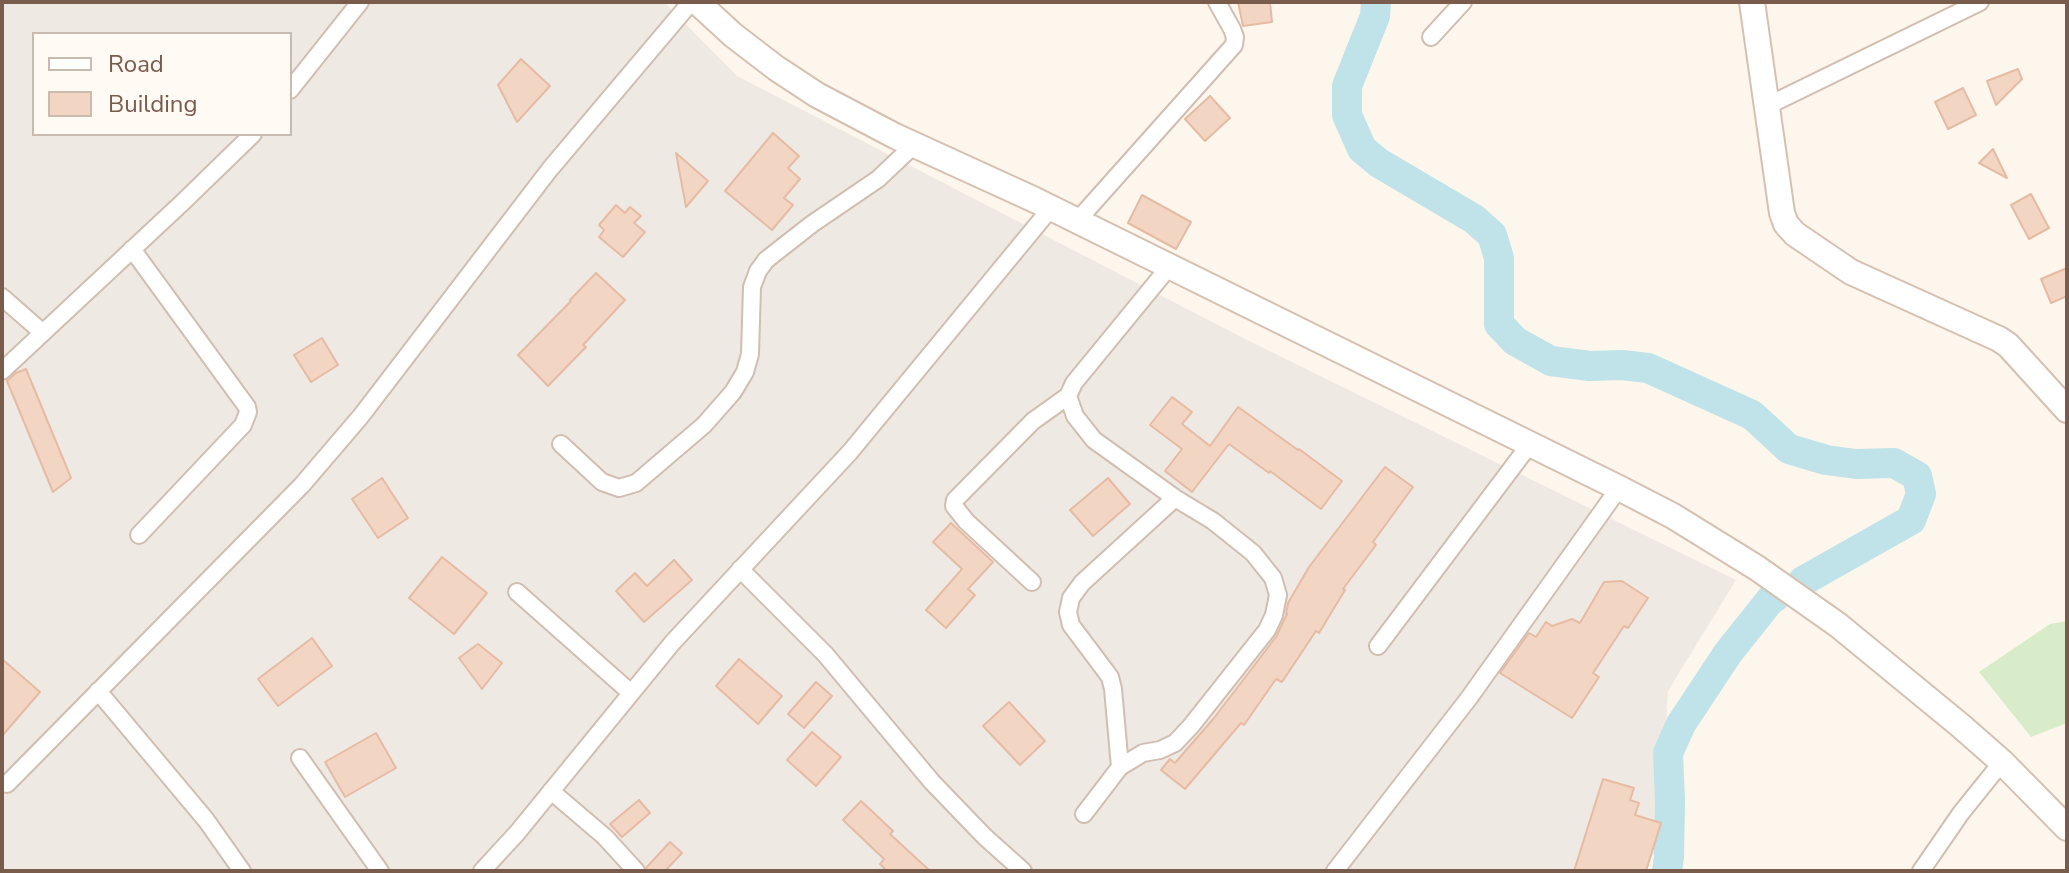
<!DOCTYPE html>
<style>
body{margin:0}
#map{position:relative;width:2069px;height:873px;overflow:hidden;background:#fdf6ec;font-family:"Nunito Sans",sans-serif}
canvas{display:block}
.frame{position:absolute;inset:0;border:4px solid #7a5c4d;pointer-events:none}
.legend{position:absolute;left:32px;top:32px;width:260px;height:104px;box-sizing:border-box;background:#fffaf3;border:2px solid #cabbb1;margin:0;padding:10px 14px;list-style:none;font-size:24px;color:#7a5c4d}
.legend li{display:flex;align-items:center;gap:16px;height:40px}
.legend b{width:40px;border:2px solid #cabbb1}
</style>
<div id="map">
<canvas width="2069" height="873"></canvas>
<div class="frame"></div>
<ul class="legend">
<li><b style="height:10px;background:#fff"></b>Road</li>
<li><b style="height:22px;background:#f3d5c3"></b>Building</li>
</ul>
</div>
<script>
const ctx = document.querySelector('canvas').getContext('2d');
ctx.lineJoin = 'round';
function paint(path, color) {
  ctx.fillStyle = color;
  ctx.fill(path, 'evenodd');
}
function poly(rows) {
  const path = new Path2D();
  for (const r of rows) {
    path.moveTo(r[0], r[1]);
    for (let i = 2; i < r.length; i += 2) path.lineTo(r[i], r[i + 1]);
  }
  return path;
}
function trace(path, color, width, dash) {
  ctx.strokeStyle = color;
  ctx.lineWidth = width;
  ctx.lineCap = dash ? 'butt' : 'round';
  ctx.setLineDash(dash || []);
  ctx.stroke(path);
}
const industrial = poly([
 [2,2,664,2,737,76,1249,341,1736,580,1668,691,1661,823,1657,850,1640,871,2,871],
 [34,34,290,34,290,134,34,134]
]);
const green = poly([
 [2067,621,2067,723,2031,737,1979,672,2050,624]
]);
const river = poly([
 [1376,2,1375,16,1347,86,1347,115,1362,149,1379,163,1474,219,1492,235,1499,258,1499,324,1515,341,1551,361,1590,366,1622,365,1648,368,1752,415,1789,449,1826,460,1856,464,1894,463,1917,476,1921,494,1911,520,1803,581],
 [1667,871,1669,857,1670,801,1668,753,1681,724,1728,653,1771,599,1775,597]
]);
const building = poly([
 [1238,2,1270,2,1272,22,1243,26,1238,2],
 [521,59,550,86,517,122,498,85,521,59],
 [2018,69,2022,79,1996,105,1987,81,2018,69],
 [1963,88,1976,115,1948,129,1935,102,1963,88],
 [1210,96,1230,118,1205,141,1185,119,1210,96],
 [773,133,799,156,788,168,800,179,784,198,793,205,772,230,725,191,773,133],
 [1993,149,2007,178,1979,163,1993,149],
 [676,153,708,181,686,207,676,153],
 [2031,194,2049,228,2029,239,2011,205,2031,194],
 [1142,195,1191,222,1176,249,1128,223,1142,195],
 [616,205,625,213,630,207,641,216,634,223,645,232,623,257,599,237,604,230,599,225,616,205],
 [2067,268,2067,296,2051,303,2041,279,2067,268],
 [596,273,625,300,583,345,586,347,548,386,518,355,571,301,570,300,596,273],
 [322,338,338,365,311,382,294,355,322,338],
 [26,369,71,478,53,492,7,381,16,373,26,369],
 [1172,397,1192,412,1182,424,1210,446,1238,407,1298,450,1299,449,1342,481,1321,509,1270,471,1269,473,1229,444,1192,492,1165,471,1182,449,1150,425,1172,397],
 [1385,467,1413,487,1373,542,1376,545,1343,589,1345,590,1319,633,1316,631,1282,682,1276,679,1244,725,1241,723,1185,789,1161,770,1170,759,1175,763,1214,718,1276,637,1287,614,1286,614,1288,603,1309,567,1385,467],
 [382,478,408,518,378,538,352,499,382,478],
 [1108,478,1130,504,1093,536,1070,510,1108,478],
 [951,523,993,562,968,589,975,595,946,628,926,610,962,569,933,542,951,523],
 [442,557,487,593,454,634,409,598,442,557],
 [674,560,692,580,644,622,616,591,635,573,647,586,674,560],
 [1622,581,1648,598,1628,628,1624,626,1593,673,1599,677,1572,718,1500,673,1529,633,1536,637,1546,622,1552,626,1572,619,1580,623,1604,582,1622,581],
 [312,638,332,666,278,706,258,679,312,638],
 [478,644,502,663,482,689,459,658,478,644],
 [2,659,40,692,2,736,2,659],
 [739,659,782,696,758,724,716,686,739,659],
 [816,682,832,696,804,728,788,714,816,682],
 [1009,702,1045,741,1020,765,983,726,1009,702],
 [812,732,841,757,816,786,787,760,812,732],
 [376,733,396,768,345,797,325,762,376,733],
 [1603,779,1634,788,1630,800,1639,803,1635,815,1661,823,1646,871,1574,871,1603,779],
 [639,800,650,813,622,837,610,824,639,800],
 [861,801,893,831,890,834,930,871,887,871,880,864,884,859,843,820,861,801],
 [670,842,682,853,665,871,647,871,646,868,670,842]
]);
const street = poly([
 [1431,37,1463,2],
 [290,90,360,2],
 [1767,106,1980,2],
 [1077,221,1234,45,1235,37,1232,29,1217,2],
 [132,249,247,407,248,412,243,425,139,535],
 [2,297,43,333],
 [2,371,183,202,253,134],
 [561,444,602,482,619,488,636,483,704,425,733,392,745,372,750,354,752,287,758,271,766,260,812,224,878,179,914,145],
 [740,569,825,654,932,782,985,837,1023,871],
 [1032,582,966,521,954,506,955,500,1033,421,1068,396],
 [517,592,631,693],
 [1378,646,1530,444],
 [98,691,206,820,242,871],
 [300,758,380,871],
 [1120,767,1113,689,1110,677,1071,625,1068,612,1071,598,1082,583,1175,498],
 [7,784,302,485,361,416,550,169,691,2],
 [551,791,605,837,636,871],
 [1084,814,1120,767,1143,753,1160,750,1175,743,1191,726,1267,630,1274,615,1278,595,1273,578,1253,553,1213,521,1175,498,1094,440,1075,416,1068,396,1074,383,1169,267],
 [482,871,517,833,673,642,850,452,1051,208],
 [1335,871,1469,698,1619,488],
 [1921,871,1961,813,2002,762]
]);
const secondary = poly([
 [697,2,733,35,776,68,817,95,895,136,1035,200,1619,488,1673,516,1757,568,1838,625,1961,726,2002,762,2067,828],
 [1752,2,1782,213,1786,224,1795,234,1851,272,1999,339,2008,345,2067,410]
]);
paint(industrial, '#efe9e4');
paint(green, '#d8ecc9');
trace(river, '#bfe3e8', 30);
paint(building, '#f3d5c3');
trace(building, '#e6bba3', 2);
trace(street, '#d1beb0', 20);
trace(secondary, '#d6c0b0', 28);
trace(street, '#fff', 16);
trace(secondary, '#fff', 24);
</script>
